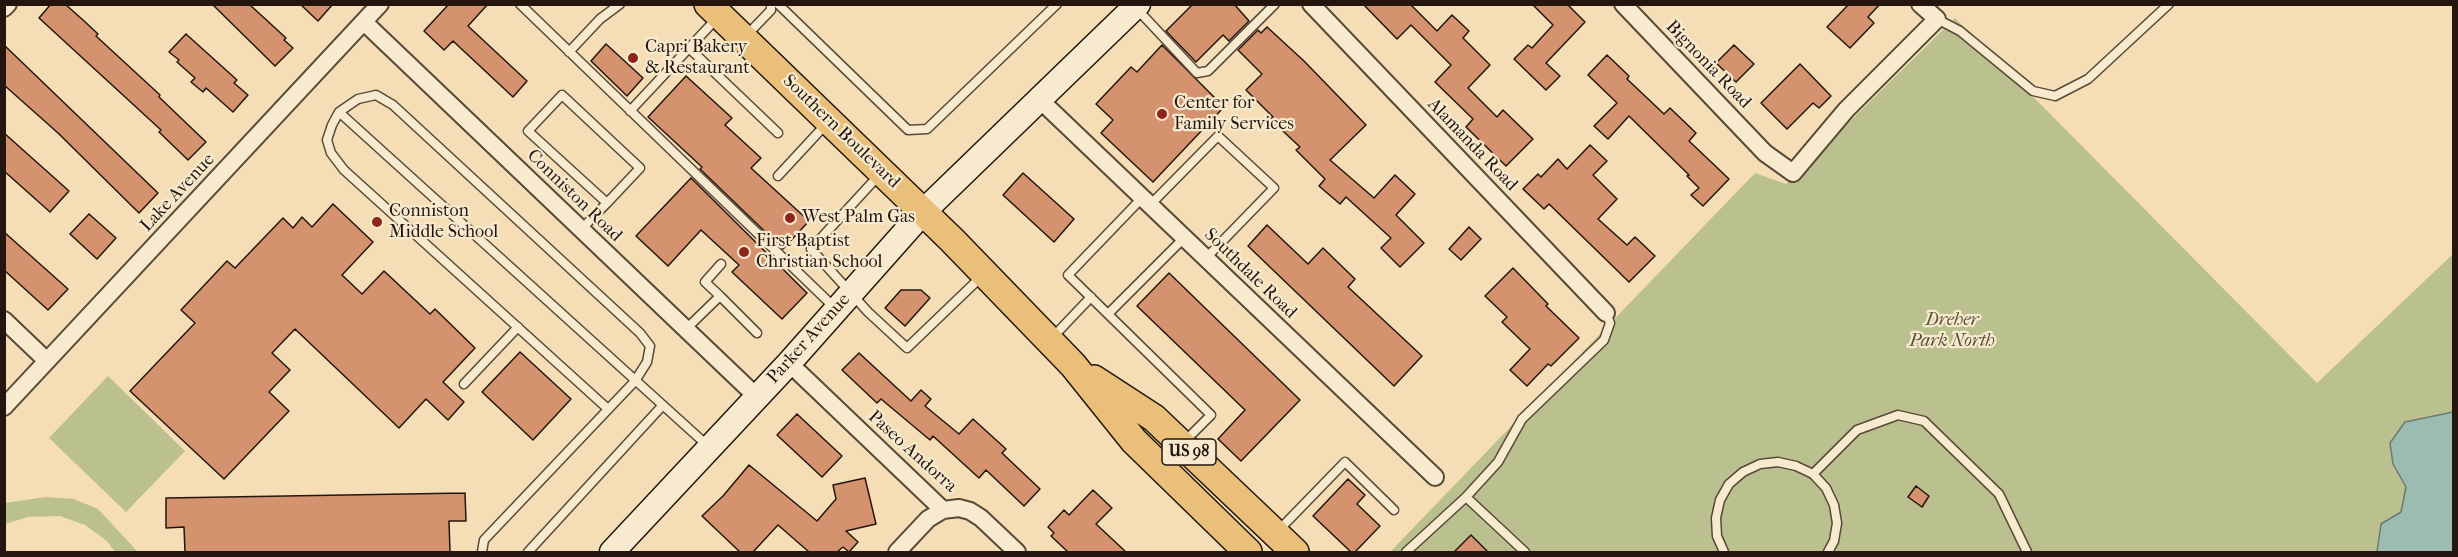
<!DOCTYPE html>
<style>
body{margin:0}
#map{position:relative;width:2458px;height:557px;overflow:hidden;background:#f5deb5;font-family:"IM FELL French Canon",serif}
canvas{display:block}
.frame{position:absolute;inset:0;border:6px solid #24160e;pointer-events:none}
</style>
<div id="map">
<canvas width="2458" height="557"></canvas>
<div class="frame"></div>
</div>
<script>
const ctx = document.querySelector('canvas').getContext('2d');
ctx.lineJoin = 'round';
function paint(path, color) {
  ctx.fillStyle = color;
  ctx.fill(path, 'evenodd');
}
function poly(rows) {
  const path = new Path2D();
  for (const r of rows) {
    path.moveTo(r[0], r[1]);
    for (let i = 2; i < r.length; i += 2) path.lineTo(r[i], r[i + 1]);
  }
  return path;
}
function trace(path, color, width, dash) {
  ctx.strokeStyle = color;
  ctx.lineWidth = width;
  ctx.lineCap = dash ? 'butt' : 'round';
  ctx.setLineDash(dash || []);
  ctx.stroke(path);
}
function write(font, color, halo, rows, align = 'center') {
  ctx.font = font + ' "IM FELL French Canon",serif';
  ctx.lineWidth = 4.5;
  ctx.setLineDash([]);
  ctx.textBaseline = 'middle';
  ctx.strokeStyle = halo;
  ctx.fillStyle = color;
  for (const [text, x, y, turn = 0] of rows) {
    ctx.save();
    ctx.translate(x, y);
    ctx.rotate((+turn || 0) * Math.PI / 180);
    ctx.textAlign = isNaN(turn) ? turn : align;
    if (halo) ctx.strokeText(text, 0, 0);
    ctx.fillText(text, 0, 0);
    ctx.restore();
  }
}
const green = poly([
 [1955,18,2317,383,2453,254,2453,552,1390,552,1755,173,1786,184],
 [108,376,185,451,126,512,49,438],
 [46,497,74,499,98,509,138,552,115,552,107,541,85,525,60,516,28,517,5,524,5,503]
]);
const water = poly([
 [2453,412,2453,552,2377,552,2381,524,2401,512,2406,487,2393,464,2390,443,2405,422,2453,412]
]);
const building = poly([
 [51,4,65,4,83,20,98,34,96,36,160,95,159,97,206,142,188,160,159,132,161,130,39,18,51,4],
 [212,4,249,4,286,38,284,40,293,48,275,66,212,4],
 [300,4,333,4,318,21,300,4],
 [449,4,488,4,468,26,527,81,513,97,453,41,444,50,424,31,449,4],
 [1193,4,1234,4,1249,21,1229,41,1223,35,1196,62,1166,31,1193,4],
 [1363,4,1410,4,1437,31,1452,15,1469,31,1463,38,1490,65,1468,88,1497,117,1503,110,1533,139,1506,166,1466,127,1473,119,1435,82,1451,65,1411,25,1397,39,1363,4],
 [1532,4,1567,4,1585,22,1546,63,1560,76,1546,90,1514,59,1528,45,1532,48,1553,25,1532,4],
 [1849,4,1880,4,1868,17,1874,23,1850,48,1827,27,1849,4],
 [1267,27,1304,61,1366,125,1330,160,1374,198,1395,175,1415,194,1396,215,1424,243,1400,267,1381,248,1391,238,1346,197,1340,204,1319,186,1325,179,1296,150,1300,147,1270,119,1273,117,1246,90,1262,74,1238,50,1258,30,1261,33,1267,27],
 [186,34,237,80,234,83,248,95,233,112,206,88,203,92,191,82,195,78,177,62,179,60,169,52,186,34],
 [606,44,643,78,627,96,591,61,606,44],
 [4,45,158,193,139,213,58,133,4,85,4,45],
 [1162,45,1224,107,1153,182,1101,133,1113,120,1096,104,1131,67,1137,72,1162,45],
 [1734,45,1754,64,1736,82,1716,63,1734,45],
 [1607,55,1629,76,1627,79,1664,114,1670,108,1696,133,1689,141,1729,179,1703,206,1691,195,1699,188,1687,176,1689,175,1629,116,1608,139,1594,126,1617,103,1588,75,1607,55],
 [1800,64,1831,96,1819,108,1813,103,1787,129,1761,103,1800,64],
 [686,76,732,118,725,125,761,158,751,168,809,221,783,249,700,169,702,167,648,117,686,76],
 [4,133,69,191,50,212,4,171,4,133],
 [1590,145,1607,161,1593,175,1617,199,1598,219,1627,245,1635,237,1655,256,1629,282,1549,204,1544,209,1523,189,1538,174,1541,177,1558,159,1567,169,1590,145],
 [1023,173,1074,219,1054,242,1003,195,1023,173],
 [691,178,807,293,782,319,732,272,739,265,701,230,668,266,636,236,691,178],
 [333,204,373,242,342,275,362,294,384,271,430,314,435,309,475,348,443,382,464,402,448,420,426,399,399,428,295,329,272,353,290,370,269,392,289,411,224,479,130,391,195,323,181,310,227,261,235,268,283,218,293,228,302,217,312,227,333,204],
 [89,214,116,238,97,259,70,234,89,214],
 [1267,225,1308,264,1323,248,1355,279,1348,287,1422,356,1394,386,1248,246,1267,225],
 [1469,227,1481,239,1461,260,1449,249,1469,227],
 [4,232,68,289,48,310,4,270,4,232],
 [1513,268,1548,304,1546,306,1579,338,1551,366,1548,364,1527,386,1510,370,1530,349,1502,322,1507,317,1485,296,1513,268],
 [1169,273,1300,400,1241,461,1218,439,1245,410,1137,306,1169,273],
 [901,290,921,290,930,298,905,326,885,308,901,290],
 [520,352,571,399,533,440,482,392,520,352],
 [859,353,911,401,921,390,931,399,925,406,959,434,973,419,1006,449,1002,453,1040,489,1024,506,986,470,979,478,933,436,930,440,881,399,877,403,842,370,859,353],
 [797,414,842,456,822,477,777,435,797,414],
 [749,465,817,521,836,499,833,485,865,478,876,524,846,531,858,542,849,552,843,547,837,552,809,552,778,525,753,552,740,552,702,516,723,496,749,465],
 [1348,479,1365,495,1357,504,1380,526,1355,552,1351,552,1313,516,1348,479],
 [1916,486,1929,496,1922,507,1908,497,1916,486],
 [1093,490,1112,508,1096,524,1126,552,1068,552,1051,536,1054,533,1048,527,1064,510,1069,515,1093,490],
 [465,493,466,521,449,521,450,552,185,552,184,527,166,528,166,498,465,493],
 [1471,535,1488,552,1454,552,1471,535]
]);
const lane = poly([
 [520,4,835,308],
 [778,4,908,130,927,129,1057,4],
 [1136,8,1197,73,1208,71,1275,4],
 [1937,19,1960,31,2033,91,2055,96,2088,79,2169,4],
 [746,36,771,10,771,4],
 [689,48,778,133],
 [569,52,600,19,620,4],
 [630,111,718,17],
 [339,112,708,446],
 [880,174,811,249,868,312,907,348,982,276],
 [778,176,827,123],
 [1142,198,1068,275,1211,415,1185,441],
 [1150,205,1218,136,1274,188,1206,258],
 [581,230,592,218,607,203,640,168,562,95,528,131,607,203],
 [720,296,705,282,721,264],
 [1108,314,1184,238],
 [686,329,720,296,757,333],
 [1052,338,1091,297],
 [464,384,518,327],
 [1813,474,1857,430,1898,415,1924,421,1999,494,2027,552],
 [1466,497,1525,552],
 [1278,531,1345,462,1394,510],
 [482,552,484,540,635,381,647,362,650,346,640,333,393,105,376,95,358,99,339,112,332,125,327,140,331,153,344,170,608,409],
 [528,552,663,405],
 [1406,552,1466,497,1498,462,1522,419,1604,340,1610,323,1606,313],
 [1724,552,1717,536,1716,518,1720,500,1729,484,1743,472,1760,464,1778,462,1796,466,1813,474,1826,488,1834,505,1837,523,1834,541,1828,552]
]);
const street = poly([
 [1311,4,1606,313],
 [1623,4,1765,153,1793,173,1846,110,1937,19,1920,4],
 [4,8,8,4],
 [364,22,757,397],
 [1038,98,1435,477],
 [4,320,47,361],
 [789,363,943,510,959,508,970,511,981,518,1017,552],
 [4,407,380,4],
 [897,552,928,519,943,510]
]);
const secondary = poly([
 [612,552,789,363,924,211,1138,4]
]);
const primary = poly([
 [708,4,952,240,1073,365,1134,441,1248,552],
 [1094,379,1154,418,1295,552]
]);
const markers = [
 [633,58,6,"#8f2418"],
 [1162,114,6,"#8f2418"],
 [790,218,6,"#8f2418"],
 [377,222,6,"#8f2418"],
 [744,252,6,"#8f2418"]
];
const shields = [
 [1189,452,54]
];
const shieldNames = [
 ["US 98",1189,452]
];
const poiNames = [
 ["Capri Bakery",645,48],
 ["& Restaurant",645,69],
 ["Center for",1174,104],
 ["Family Services",1174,125],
 ["Conniston",389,212],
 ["Middle School",389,233],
 ["West Palm Gas",802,218],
 ["First Baptist",756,242],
 ["Christian School",756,263]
];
const streetNames = [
 ["Bignonia Road",1708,65,46],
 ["Southern Boulevard",841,132,44],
 ["Alamanda Road",1472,145,46],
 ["Lake Avenue",178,193,-47],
 ["Conniston Road",574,196,44],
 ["Southdale Road",1250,274,44],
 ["Parker Avenue",809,339,-48],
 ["Paseo Andorra",912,452,42]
];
const parkNames = [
 ["Dreher",1952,321],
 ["Park North",1952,342]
];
paint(green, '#bac18e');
paint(water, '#9cbcb1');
trace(water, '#6c7a70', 1.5);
paint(building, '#d5926e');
trace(building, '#24160e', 1.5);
trace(lane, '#584838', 11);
trace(street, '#584838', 20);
trace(secondary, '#24160e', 27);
trace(primary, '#24160e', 30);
trace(lane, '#f8eacf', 8);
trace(street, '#f8eacf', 16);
trace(secondary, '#f8eacf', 24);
trace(primary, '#eabf7a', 27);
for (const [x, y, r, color] of markers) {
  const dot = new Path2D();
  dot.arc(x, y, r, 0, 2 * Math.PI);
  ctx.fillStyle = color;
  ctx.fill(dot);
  trace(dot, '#f8eacf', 2);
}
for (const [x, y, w] of shields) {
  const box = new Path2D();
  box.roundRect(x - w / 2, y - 13, w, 26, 4.5);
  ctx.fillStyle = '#f8eacf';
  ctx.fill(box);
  trace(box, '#24160e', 1.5);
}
write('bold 16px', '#24160e', null, shieldNames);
write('18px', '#24160e', '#f8eacf', poiNames, 'left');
write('18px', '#24160e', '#f8eacf', streetNames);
write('italic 18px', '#58523b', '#f8eacf', parkNames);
</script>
